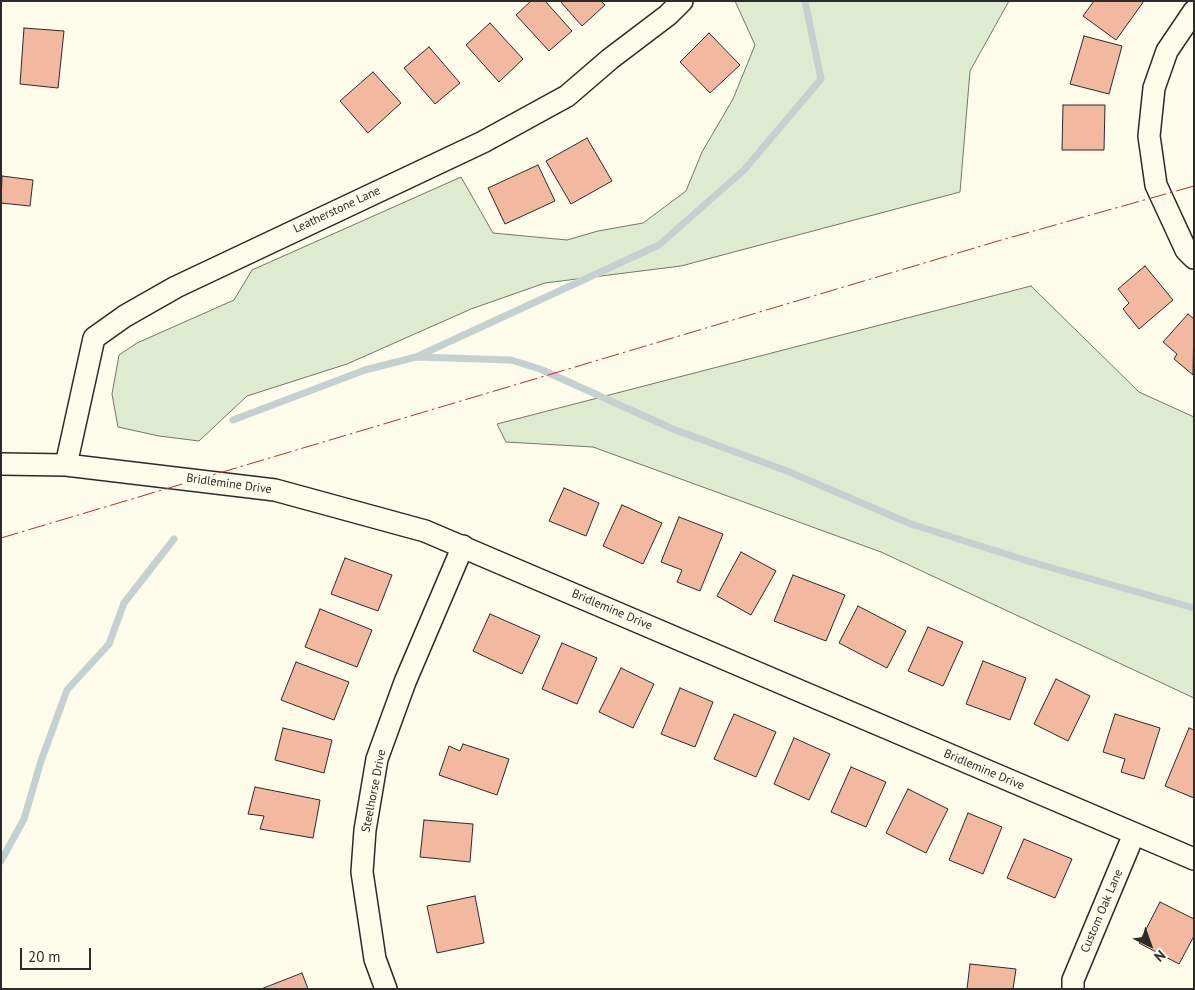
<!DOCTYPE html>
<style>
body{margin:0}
#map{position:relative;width:1195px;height:990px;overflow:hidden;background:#fdfbea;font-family:"PT Sans",sans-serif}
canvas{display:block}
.frame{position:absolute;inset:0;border:2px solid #2b2b2b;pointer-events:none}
.north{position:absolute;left:1125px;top:920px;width:50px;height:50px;-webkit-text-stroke:4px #fdfbea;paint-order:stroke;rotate:138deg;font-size:14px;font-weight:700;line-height:20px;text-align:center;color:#2b2b2b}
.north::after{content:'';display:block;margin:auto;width:18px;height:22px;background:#2b2b2b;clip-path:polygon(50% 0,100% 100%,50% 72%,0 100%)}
.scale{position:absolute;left:20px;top:948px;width:71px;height:22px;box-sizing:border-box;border:2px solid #2b2b2b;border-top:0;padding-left:6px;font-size:15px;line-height:18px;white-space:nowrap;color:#2b2b2b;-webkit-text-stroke:4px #fdfbea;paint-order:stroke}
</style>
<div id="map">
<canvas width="1195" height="990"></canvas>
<div class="frame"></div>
<div class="north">N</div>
<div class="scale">20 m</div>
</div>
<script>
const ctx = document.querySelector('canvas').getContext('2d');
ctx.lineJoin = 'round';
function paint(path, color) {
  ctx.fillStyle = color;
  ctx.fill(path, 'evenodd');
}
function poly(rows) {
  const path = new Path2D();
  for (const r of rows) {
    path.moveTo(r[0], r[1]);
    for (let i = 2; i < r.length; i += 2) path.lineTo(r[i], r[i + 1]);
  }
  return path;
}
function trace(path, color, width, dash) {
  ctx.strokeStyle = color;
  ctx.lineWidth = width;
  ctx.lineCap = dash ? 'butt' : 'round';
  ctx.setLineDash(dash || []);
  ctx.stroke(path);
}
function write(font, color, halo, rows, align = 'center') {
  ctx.font = font + ' "PT Sans",sans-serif';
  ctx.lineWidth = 4;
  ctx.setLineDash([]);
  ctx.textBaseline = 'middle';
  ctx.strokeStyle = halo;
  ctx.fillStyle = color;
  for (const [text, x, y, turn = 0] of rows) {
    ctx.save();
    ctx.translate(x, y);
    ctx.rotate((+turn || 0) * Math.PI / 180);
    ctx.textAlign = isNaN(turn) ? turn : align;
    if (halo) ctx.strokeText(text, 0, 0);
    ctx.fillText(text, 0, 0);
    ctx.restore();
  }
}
const green = poly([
 [735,1,1009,1,970,71,960,192,681,266,545,283,471,309,347,364,247,396,199,441,159,436,118,427,112,394,119,355,137,343,234,300,252,270,461,177,493,233,567,240,598,231,643,223,686,191,702,152,733,99,755,45,735,1],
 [1031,286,1139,392,1194,417,1194,698,881,552,593,447,506,442,497,424,1031,286]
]);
const stream = poly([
 [416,357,511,360,540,369,673,429,787,471,911,524,1031,562,1194,608],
 [233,420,365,370,416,357,659,245,744,170,821,79,805,1],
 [1,861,24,819,41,761,67,690,109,644,124,603,174,539]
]);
const building = poly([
 [531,1,545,1,572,31,549,51,516,15,531,1],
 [560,1,601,1,605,5,582,26,560,1],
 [1094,1,1144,1,1116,40,1083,16,1094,1],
 [490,23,523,59,499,82,466,45,490,23],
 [24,28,64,31,58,88,20,84,24,28],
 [709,33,740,65,710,93,680,62,709,33],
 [1084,36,1122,46,1109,94,1070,84,1084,36],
 [429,47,460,83,435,104,404,68,429,47],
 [373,72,401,103,368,133,340,101,373,72],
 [1063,105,1105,105,1104,150,1062,150,1063,105],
 [587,138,612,181,571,204,546,161,587,138],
 [538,165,555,201,505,224,488,188,538,165],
 [2,176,33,180,30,206,1,203,2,176],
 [1145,266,1173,300,1139,329,1123,309,1129,303,1118,289,1145,266],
 [1188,314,1194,319,1193,375,1174,359,1177,354,1163,342,1188,314],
 [564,488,599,503,586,536,549,521,564,488],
 [622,505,662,523,643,564,603,546,622,505],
 [679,517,723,534,700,591,677,582,682,570,661,562,679,517],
 [741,552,776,571,751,615,717,596,741,552],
 [345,558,392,575,378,611,331,594,345,558],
 [793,575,845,595,826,641,774,621,793,575],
 [858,606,906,631,887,668,839,643,858,606],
 [320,609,372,630,357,667,305,647,320,609],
 [490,614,540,636,522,674,473,651,490,614],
 [928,627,963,642,943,686,908,671,928,627],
 [562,643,597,658,577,704,542,689,562,643],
 [983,661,1026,678,1010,720,966,704,983,661],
 [296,662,349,682,334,720,281,700,296,662],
 [621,668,654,684,633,728,599,712,621,668],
 [1056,679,1090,696,1068,741,1034,724,1056,679],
 [680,688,713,702,695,747,661,734,680,688],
 [734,714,776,732,756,777,714,759,734,714],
 [1115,714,1160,728,1144,779,1121,772,1125,759,1103,752,1115,714],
 [283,728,332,740,324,773,275,760,283,728],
 [1189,728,1194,730,1194,798,1165,786,1189,728],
 [794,738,830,754,809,800,774,784,794,738],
 [463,744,509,759,497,795,439,775,449,746,460,751,463,744],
 [851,767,886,782,866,827,831,812,851,767],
 [255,787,320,800,313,838,260,829,264,816,248,814,255,787],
 [908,789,948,809,926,853,886,833,908,789],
 [968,813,1002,827,983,874,949,860,968,813],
 [424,820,473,824,470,862,420,857,424,820],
 [1024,839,1072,859,1055,898,1007,878,1024,839],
 [475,896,484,943,437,953,427,906,475,896],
 [1160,902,1194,919,1194,936,1179,964,1139,943,1160,902],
 [970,964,1016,969,1013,989,967,989,970,964],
 [302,973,308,989,261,989,302,973]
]);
const street = poly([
 [1194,11,1167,51,1154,88,1149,136,1156,185,1186,250,1194,258],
 [1,464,66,465,275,490,425,531,1194,859],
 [66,465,94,338,125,316,176,287,483,142,567,96,610,59,668,15,682,1],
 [386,989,375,959,362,872,365,830,377,759,405,682,463,546],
 [1073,989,1073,980,1134,834]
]);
const power = poly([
 [1,538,998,241,1194,186]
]);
const streetNames = [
 ["Leatherstone Lane",337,210,-25],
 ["Bridlemine Drive",229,484,8],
 ["Bridlemine Drive",612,610,23],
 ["Bridlemine Drive",984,770,23],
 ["Steelhorse Drive",374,791,-79],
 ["Custom Oak Lane",1102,911,-67]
];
paint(green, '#deebd1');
trace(green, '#74746e', 1);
trace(stream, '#c7d0d0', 7);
paint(building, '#f2b8a0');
trace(building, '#2b2b2b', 1);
trace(street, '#2b2b2b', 24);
trace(street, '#fdfbea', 21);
trace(power, '#c62828', 1, [18, 4, 2.5, 4]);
write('12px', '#2b2b2b', '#fdfbea', streetNames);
</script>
